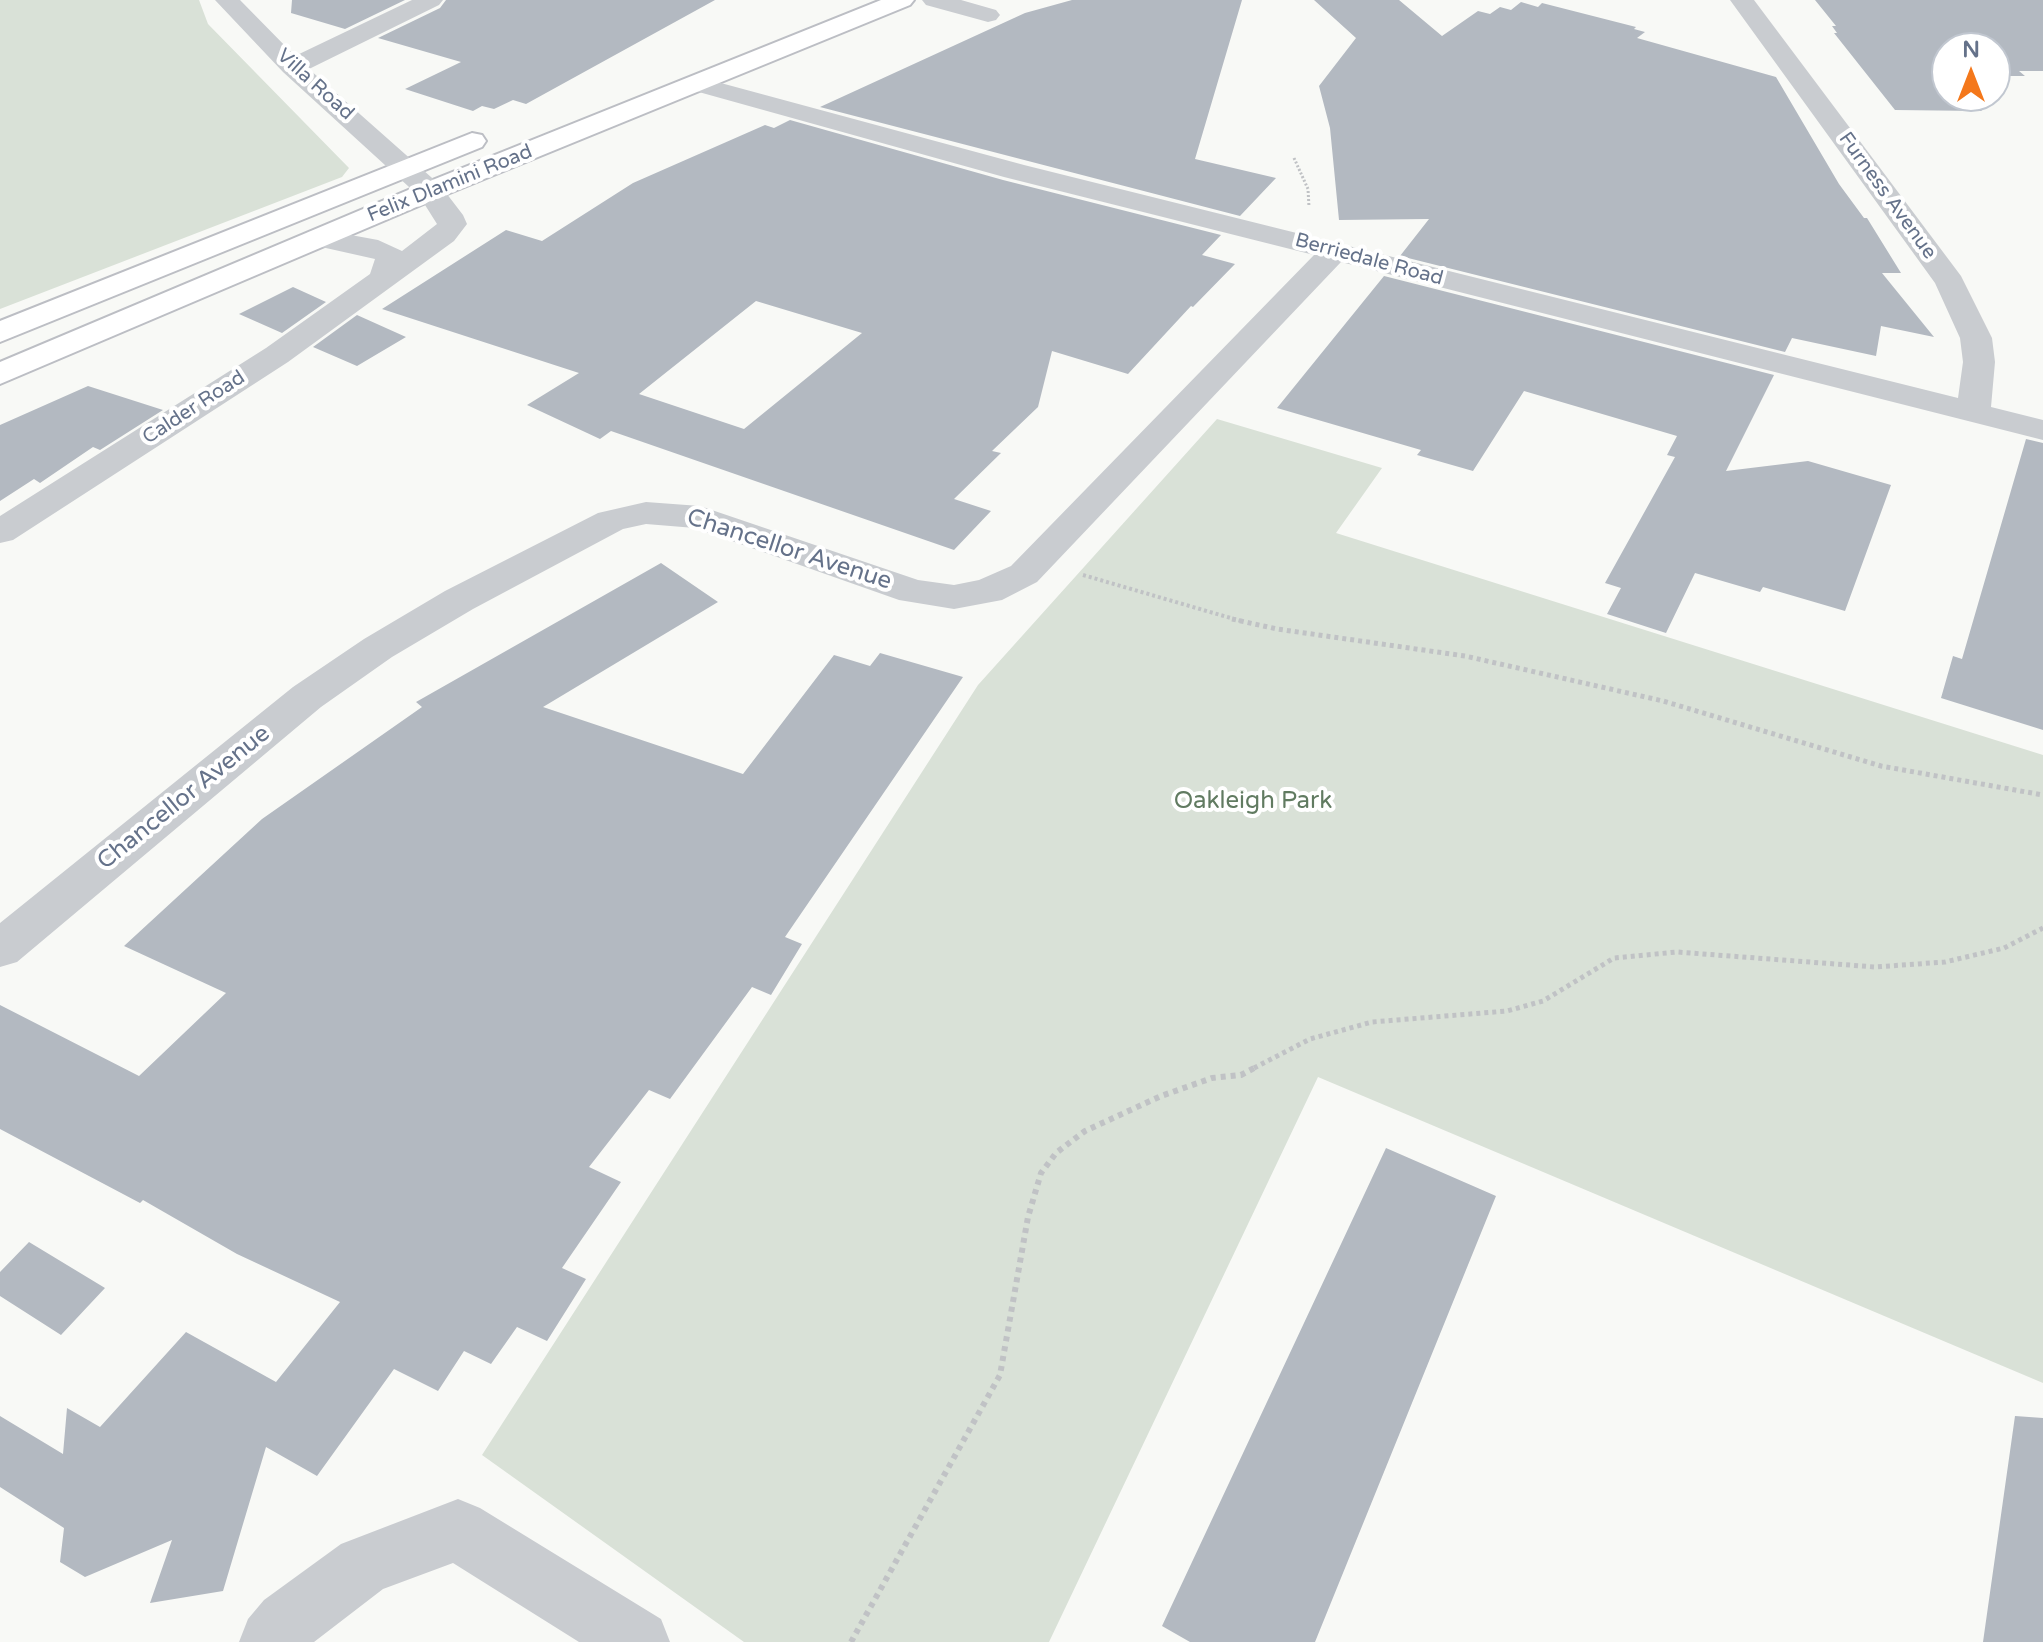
<!DOCTYPE html>
<style>
body{margin:0}
#map{position:relative;width:2043px;height:1642px;overflow:hidden;background:#f8f9f6;font-family:"Varela Round",sans-serif}
canvas{display:block}
.north{position:absolute;left:1931px;top:32px;width:80px;height:80px;box-sizing:border-box;background:#fff;border:2px solid #c1c7d0;border-radius:50%;rotate:0deg;font-size:22px;font-weight:700;line-height:32px;text-align:center;color:#65728a}
.north::after{content:'';display:block;margin:auto;width:28px;height:36px;background:#f4781b;clip-path:polygon(50% 0,100% 100%,50% 72%,0 100%)}
</style>
<div id="map">
<canvas width="2043" height="1642"></canvas>
<div class="north">N</div>
</div>
<script>
const ctx = document.querySelector('canvas').getContext('2d');
ctx.lineJoin = 'round';
function paint(path, color) {
  ctx.fillStyle = color;
  ctx.fill(path, 'evenodd');
}
function poly(rows) {
  const path = new Path2D();
  for (const r of rows) {
    path.moveTo(r[0], r[1]);
    for (let i = 2; i < r.length; i += 2) path.lineTo(r[i], r[i + 1]);
  }
  return path;
}
function trace(path, color, width, dash) {
  ctx.strokeStyle = color;
  ctx.lineWidth = width;
  ctx.lineCap = dash ? 'butt' : 'round';
  ctx.setLineDash(dash || []);
  ctx.stroke(path);
}
function write(font, color, halo, rows, align = 'center') {
  ctx.font = font + ' "Varela Round",sans-serif';
  ctx.lineWidth = 8;
  ctx.setLineDash([]);
  ctx.textBaseline = 'middle';
  ctx.strokeStyle = halo;
  ctx.fillStyle = color;
  for (const [text, x, y, turn = 0] of rows) {
    ctx.save();
    ctx.translate(x, y);
    ctx.rotate((+turn || 0) * Math.PI / 180);
    ctx.textAlign = isNaN(turn) ? turn : align;
    if (halo) ctx.strokeText(text, 0, 0);
    ctx.fillText(text, 0, 0);
    ctx.restore();
  }
}
const green = poly([
 [0,0,199,0,208,24,349,168,342,177,0,309],
 [1217,419,1382,468,1336,533,2043,755,2043,1383,1318,1077,1049,1642,744,1642,482,1455,978,685]
]);
const building = poly([
 [292,0,405,0,345,29,291,13],
 [446,0,715,0,526,104,513,100,494,109,482,106,473,111,405,89,461,62,378,38,440,8],
 [1072,0,1242,0,1195,159,1276,178,1240,216,820,107,1025,13],
 [1314,0,1399,0,1442,36,1478,11,1490,14,1500,7,1511,10,1521,2,1538,7,1542,3,1636,27,1634,29,1645,32,1637,38,1776,77,1839,184,1864,218,1867,218,1901,273,1882,273,1934,337,1881,326,1876,356,1792,338,1785,352,1400,256,1429,219,1339,220,1330,128,1319,86,1356,38],
 [1815,0,2043,0,2043,71,2019,71,2025,76,1995,76,1995,48,1947,48,1947,96,1969,96,1982,111,1895,110,1834,33,1837,33,1832,26,1836,26],
 [790,120,1003,180,1221,235,1202,255,1235,264,1193,307,1191,306,1128,374,1052,351,1038,407,992,451,1001,453,954,499,991,511,954,550,611,431,600,439,527,405,579,373,382,309,506,230,542,241,633,183,765,125,774,128],
 [756,301,862,333,744,429,639,394],
 [1384,276,1774,375,1726,471,1808,461,1891,485,1845,611,1763,587,1760,592,1695,573,1666,633,1607,614,1621,588,1605,583,1675,457,1667,455,1677,436,1524,391,1473,471,1417,455,1421,450,1277,408],
 [293,287,326,302,282,333,239,314],
 [357,315,406,337,357,366,313,347],
 [88,386,163,410,100,450,93,447,40,483,34,479,0,501,0,425],
 [2026,439,2043,443,2043,730,1941,698,1953,656,1962,659],
 [661,563,718,602,543,707,743,774,834,655,870,666,880,653,963,677,785,937,802,944,771,995,752,987,670,1099,649,1090,589,1167,621,1182,562,1268,586,1279,547,1341,517,1327,491,1364,464,1351,438,1391,394,1369,317,1476,266,1447,223,1591,150,1603,172,1540,85,1577,60,1562,64,1528,0,1487,0,1416,63,1454,67,1408,100,1427,186,1332,276,1382,340,1302,237,1254,143,1200,140,1203,0,1129,0,1005,139,1076,226,993,124,946,262,819,422,707,416,702],
 [1386,1148,1496,1196,1315,1642,1190,1642,1162,1626],
 [29,1242,105,1288,61,1335,0,1296,0,1272],
 [2015,1416,2043,1418,2043,1642,1983,1642]
]);
const pathFar3 = poly([
 [1294,158,1308,189,1309,207]
]);
const pathFar2 = poly([
 [1083,575,1241,621]
]);
const pathFar1 = poly([
 [1232,619,1277,629,1465,656,1663,701,1881,766,2043,795],
 [1254,1068,1310,1039,1372,1022,1507,1011,1543,1001,1614,958,1677,952,1875,967,1945,962,2004,948,2043,928]
]);
const path = poly([
 [851,1642,1000,1375,1028,1217,1041,1173,1056,1153,1085,1131,1161,1096,1212,1078,1241,1075,1258,1066]
]);
const minor = poly([
 [215,0,240,0,295,56,412,0,443,0,439,5,309,69,440,185,463,215,467,224,454,241,288,362,13,540,0,543,0,516,266,348,370,274,375,259,308,244,303,238,308,232,318,229,378,240,402,251,437,224,420,197,283,72,215,0],
 [922,0,961,0,996,10,1000,15,996,20,988,22,926,5,922,0],
 [1730,0,1754,0,1961,276,1992,338,1995,362,1991,407,2043,420,2043,440,1341,262,1037,582,1002,600,954,609,899,600,695,528,646,524,623,529,473,609,392,657,321,707,17,962,0,967,0,923,293,687,364,639,445,591,598,513,646,502,700,506,918,580,954,585,979,580,1011,566,1314,255,1004,177,688,89,684,84,688,79,706,79,1024,165,1958,398,1963,362,1960,338,1935,283,1730,0],
 [458,1499,480,1508,661,1619,670,1642,579,1642,453,1563,383,1589,314,1642,239,1642,248,1619,264,1600,341,1544,458,1499]
]);
const major = poly([
 [881,0,914,0,910,5,440,197,0,384,0,362,420,185,881,0],
 [472,133,482,135,486,141,482,147,0,342,0,321,472,133]
]);
const farStreetnames = [
 ["Villa Road",315,85,42],
 ["Felix Dlamini Road",450,184,-22],
 ["Furness Avenue",1887,196,54],
 ["Berriedale Road",1369,260,15],
 ["Calder Road",194,408,-33]
];
const streetNames = [
 ["Chancellor Avenue",789,550,18],
 ["Chancellor Avenue",184,798,-39]
];
const parkNames = [
 ["Oakleigh Park",1253,802]
];
paint(green, '#d9e1d7');
paint(building, '#b3b9c1');
trace(major, '#bcbec4', 4);
trace(pathFar3, '#c0c2c5', 3, [2, 2]);
trace(pathFar2, '#c0c2c5', 4, [3, 3]);
trace(pathFar1, '#c0c2c5', 5, [4, 4]);
trace(path, '#c0c2c5', 6, [5, 5]);
paint(minor, '#c9ccd0');
paint(major, '#fff');
write('20px', '#65728a', '#fff', farStreetnames);
write('24px', '#65728a', '#fff', streetNames);
write('24px', '#617b61', '#fff', parkNames);
</script>
